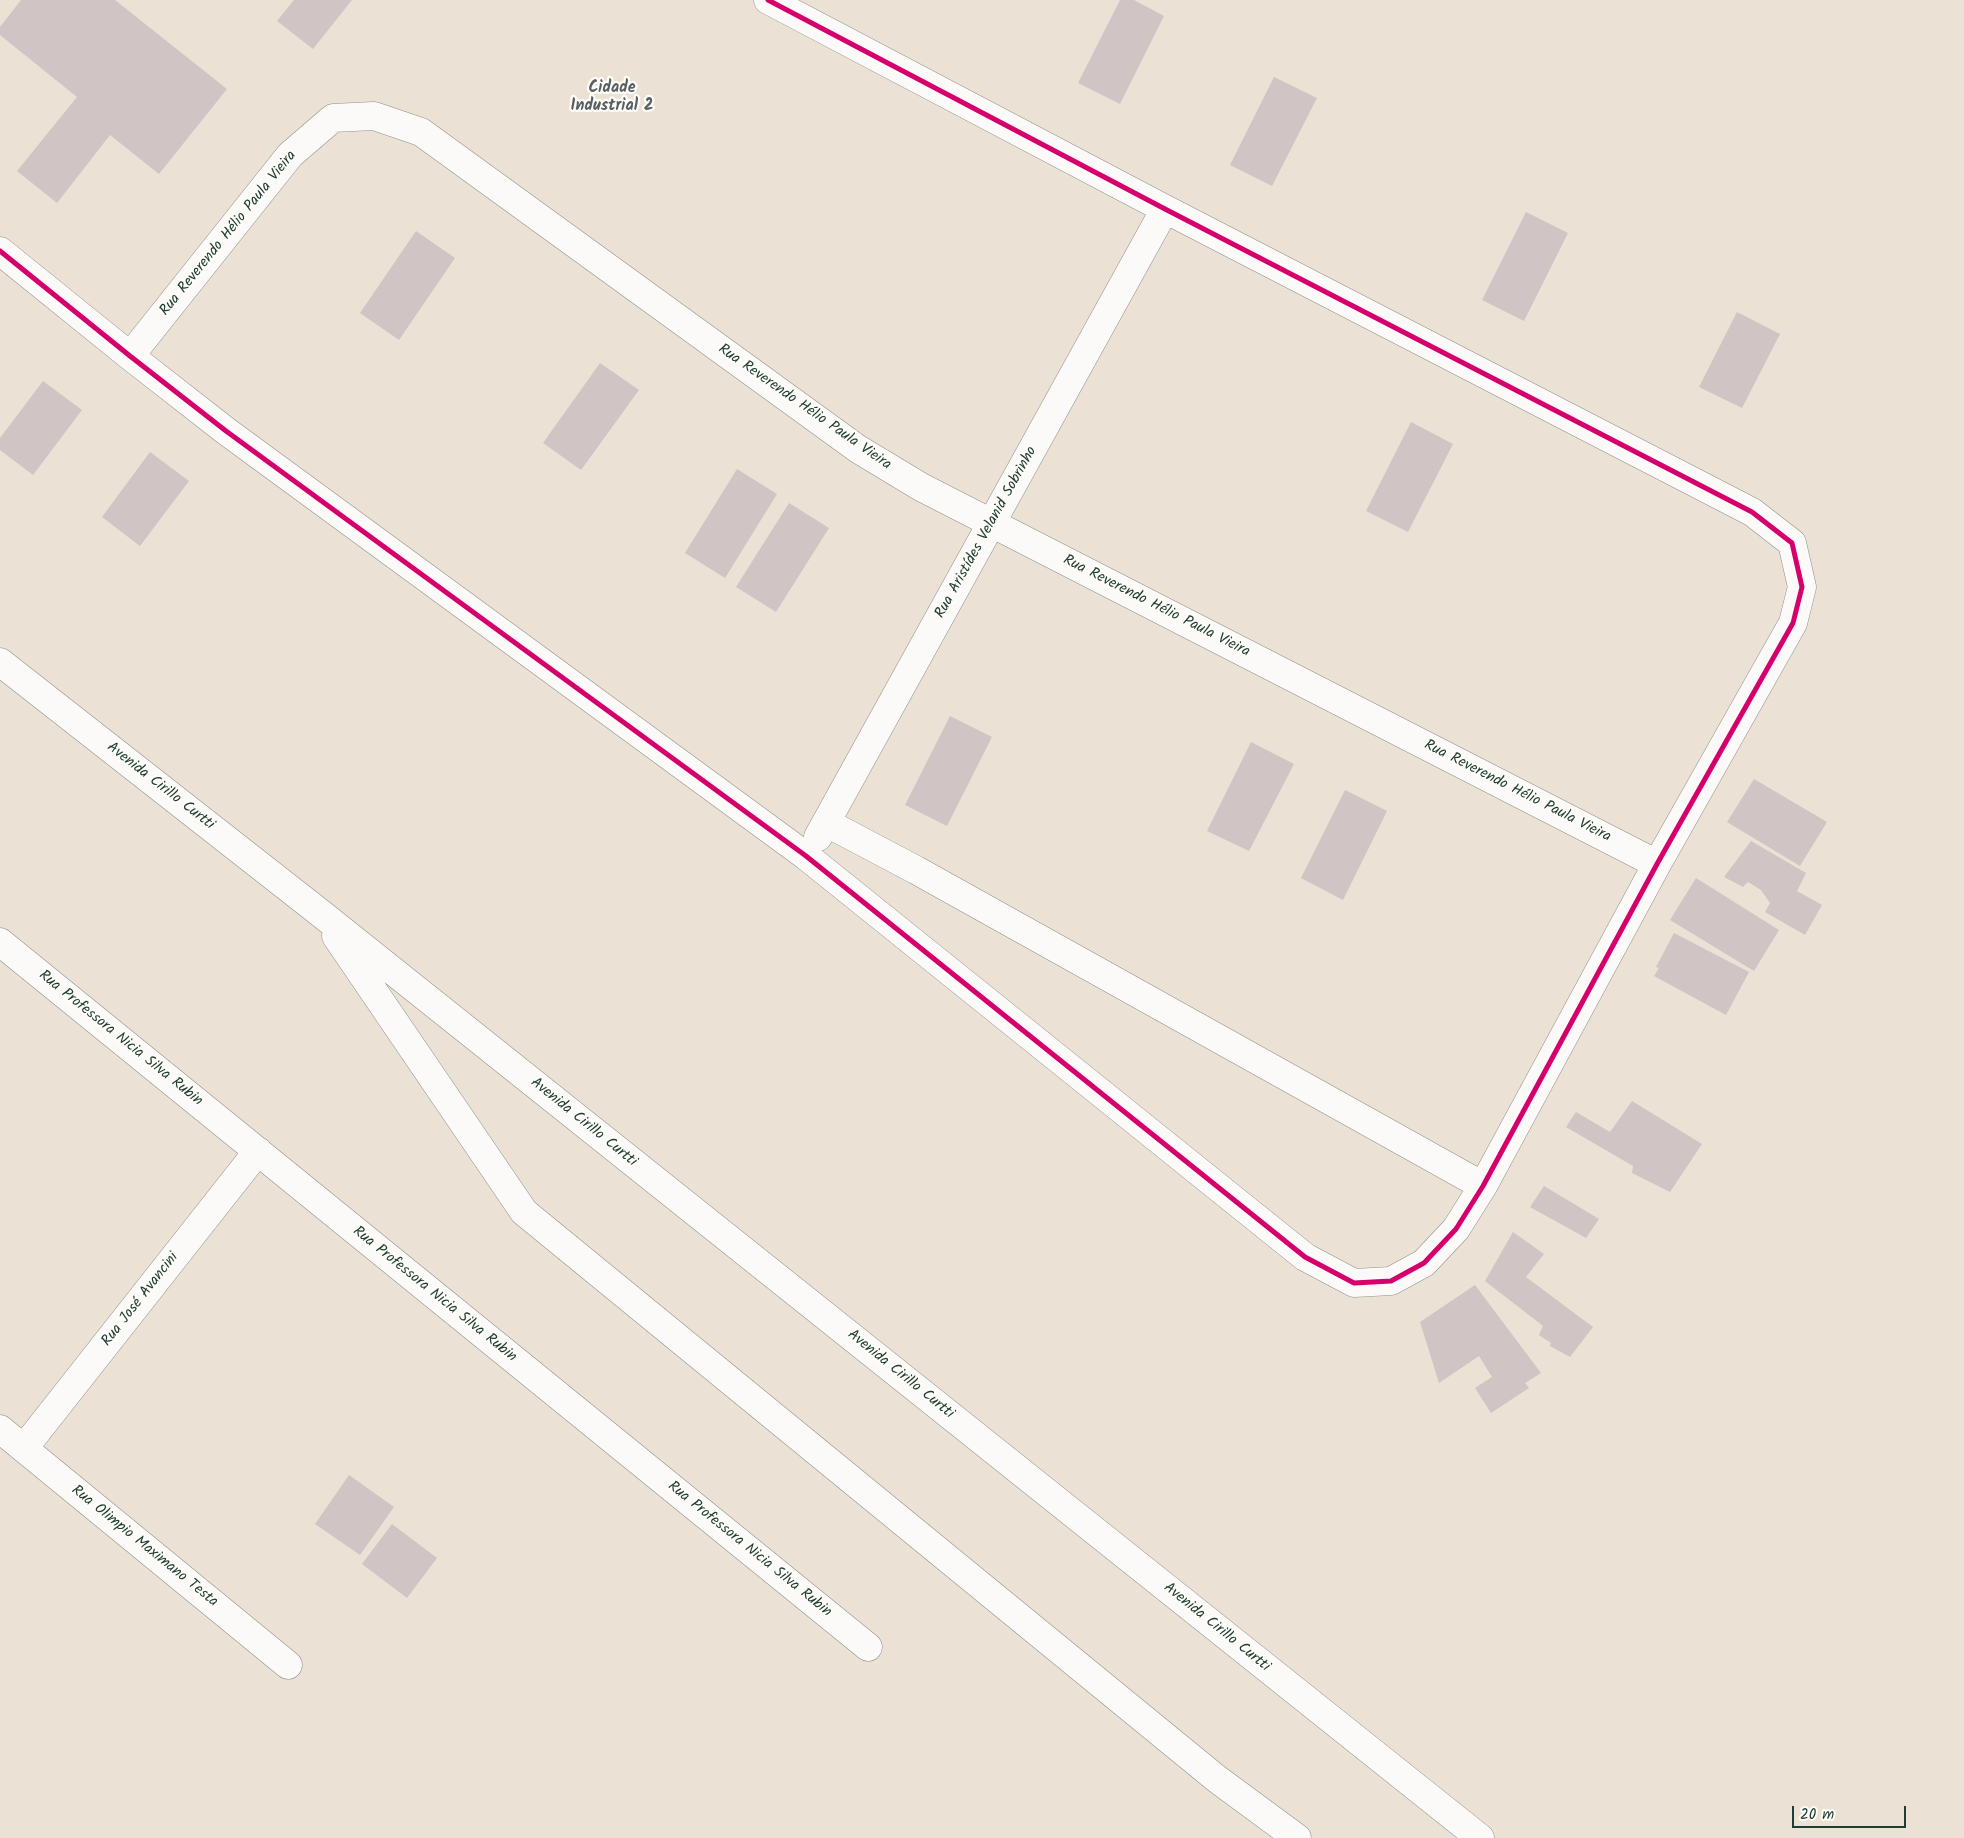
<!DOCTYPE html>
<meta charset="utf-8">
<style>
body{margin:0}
#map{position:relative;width:1964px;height:1838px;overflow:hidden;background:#ebe1d4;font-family:Kalam,sans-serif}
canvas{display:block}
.scale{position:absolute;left:1792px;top:1806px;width:114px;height:22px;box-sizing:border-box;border:2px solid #1f3d34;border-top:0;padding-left:6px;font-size:15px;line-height:18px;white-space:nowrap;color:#1f3d34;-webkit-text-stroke:4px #fdfcf7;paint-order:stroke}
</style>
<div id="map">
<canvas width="1964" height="1838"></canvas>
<div class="scale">20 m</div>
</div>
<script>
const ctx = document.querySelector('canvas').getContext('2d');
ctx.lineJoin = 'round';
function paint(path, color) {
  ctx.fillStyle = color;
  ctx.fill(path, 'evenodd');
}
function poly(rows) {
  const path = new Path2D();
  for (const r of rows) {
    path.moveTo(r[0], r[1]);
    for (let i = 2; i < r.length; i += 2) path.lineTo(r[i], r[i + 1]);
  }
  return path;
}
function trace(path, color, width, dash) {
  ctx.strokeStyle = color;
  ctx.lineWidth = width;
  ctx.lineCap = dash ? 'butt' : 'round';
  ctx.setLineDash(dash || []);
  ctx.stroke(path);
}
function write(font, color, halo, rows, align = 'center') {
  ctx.font = font + ' Kalam,sans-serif';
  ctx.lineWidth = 4.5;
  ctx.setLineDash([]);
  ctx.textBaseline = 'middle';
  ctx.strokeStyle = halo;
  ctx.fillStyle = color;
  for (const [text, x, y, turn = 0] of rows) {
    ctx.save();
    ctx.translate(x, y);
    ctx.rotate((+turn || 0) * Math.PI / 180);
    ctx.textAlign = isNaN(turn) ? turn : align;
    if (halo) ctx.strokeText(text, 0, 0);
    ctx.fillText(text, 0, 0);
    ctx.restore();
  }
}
const building = poly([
 [21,0,115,0,227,89,159,174,110,135,57,203,17,171,77,97,0,35,0,27],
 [294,0,352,0,313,49,277,21],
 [1120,0,1134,0,1164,16,1120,104,1078,83],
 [1274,77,1317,98,1272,186,1230,165],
 [1526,212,1568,233,1524,321,1482,300],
 [416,231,455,258,399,340,360,313],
 [1737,312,1780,334,1742,408,1699,387],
 [600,363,639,390,581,470,543,443],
 [43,381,82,410,33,475,0,450,0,438],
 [1411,422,1453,444,1408,532,1366,511],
 [150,452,189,481,140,546,102,517],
 [737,469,777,494,725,578,685,553],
 [789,503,829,528,776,612,736,587],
 [950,716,992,737,947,826,905,805],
 [1251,742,1294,764,1249,851,1207,831],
 [1754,779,1827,822,1800,866,1727,822],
 [1345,790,1387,811,1343,900,1301,878],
 [1751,841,1806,873,1797,891,1822,905,1805,935,1765,912,1770,903,1761,890,1748,882,1743,887,1724,877],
 [1696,878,1779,930,1754,971,1670,920],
 [1674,933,1749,972,1726,1015,1654,976,1659,968,1656,967],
 [1632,1101,1702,1144,1670,1192,1632,1173,1633,1166,1566,1127,1576,1112,1610,1132],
 [1544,1186,1599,1219,1586,1238,1530,1207],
 [1513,1232,1544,1254,1526,1277,1593,1327,1570,1357,1550,1346,1551,1343,1539,1335,1543,1326,1485,1281],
 [1475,1285,1541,1373,1525,1383,1529,1388,1491,1413,1475,1388,1492,1377,1479,1356,1439,1383,1420,1322],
 [349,1475,394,1507,360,1555,315,1524],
 [392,1524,437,1558,407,1598,362,1564]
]);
const street = poly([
 [0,251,130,356,226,431,806,856,1305,1257,1354,1283,1391,1281,1424,1263,1456,1229,1483,1186,1657,864,1793,623,1802,587,1792,543,1752,512,1165,209,768,0],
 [130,356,290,155,333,118,374,116,421,132,858,449,921,487,1657,864],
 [827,823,916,870,1483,1186],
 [818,837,1165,209],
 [0,942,868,1647],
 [0,1429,288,1665],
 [24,1448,258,1151]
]);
const primary = poly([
 [0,662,319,912,1480,1838],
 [336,936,524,1212,1217,1779,1297,1838]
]);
const cycleway = poly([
 [0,251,130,356,226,431,806,856,1305,1257,1354,1283,1391,1281,1424,1263,1456,1229,1483,1186,1657,864,1793,623,1802,587,1792,543,1752,512,1165,209,768,0]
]);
const streetNames = [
 ["Rua Reverendo Hélio Paula Vieira",229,234,-51],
 ["Rua Reverendo Hélio Paula Vieira",804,408,35],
 ["Rua Aristídes Velanid Sobrinho",987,533,-61],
 ["Rua Reverendo Hélio Paula Vieira",1156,607,27],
 ["Avenida Cirillo Curtti",160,787,38],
 ["Rua Reverendo Hélio Paula Vieira",1517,792,27],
 ["Rua Professora Nicia Silva Rubin",120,1039,39],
 ["Avenida Cirillo Curtti",583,1123,39],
 ["Rua Professora Nicia Silva Rubin",434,1295,39],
 ["Rua José Avancini",141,1300,-52],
 ["Avenida Cirillo Curtti",900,1375,39],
 ["Rua Olimpio Maximano Testa",144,1547,39],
 ["Rua Professora Nicia Silva Rubin",749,1550,39],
 ["Avenida Cirillo Curtti",1216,1628,39]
];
const neighbourhoodNames = [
 ["Cidade",612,89],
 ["Industrial 2",612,107]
];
paint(building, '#d1c4c4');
trace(street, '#909188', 29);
trace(primary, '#909188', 29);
trace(street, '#fcfaf9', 28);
trace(primary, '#fcfaf9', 28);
trace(cycleway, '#d6006c', 5);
write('15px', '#1f3d34', '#fdfcf7', streetNames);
write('bold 16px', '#5a5f64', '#fdfcf7', neighbourhoodNames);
</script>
